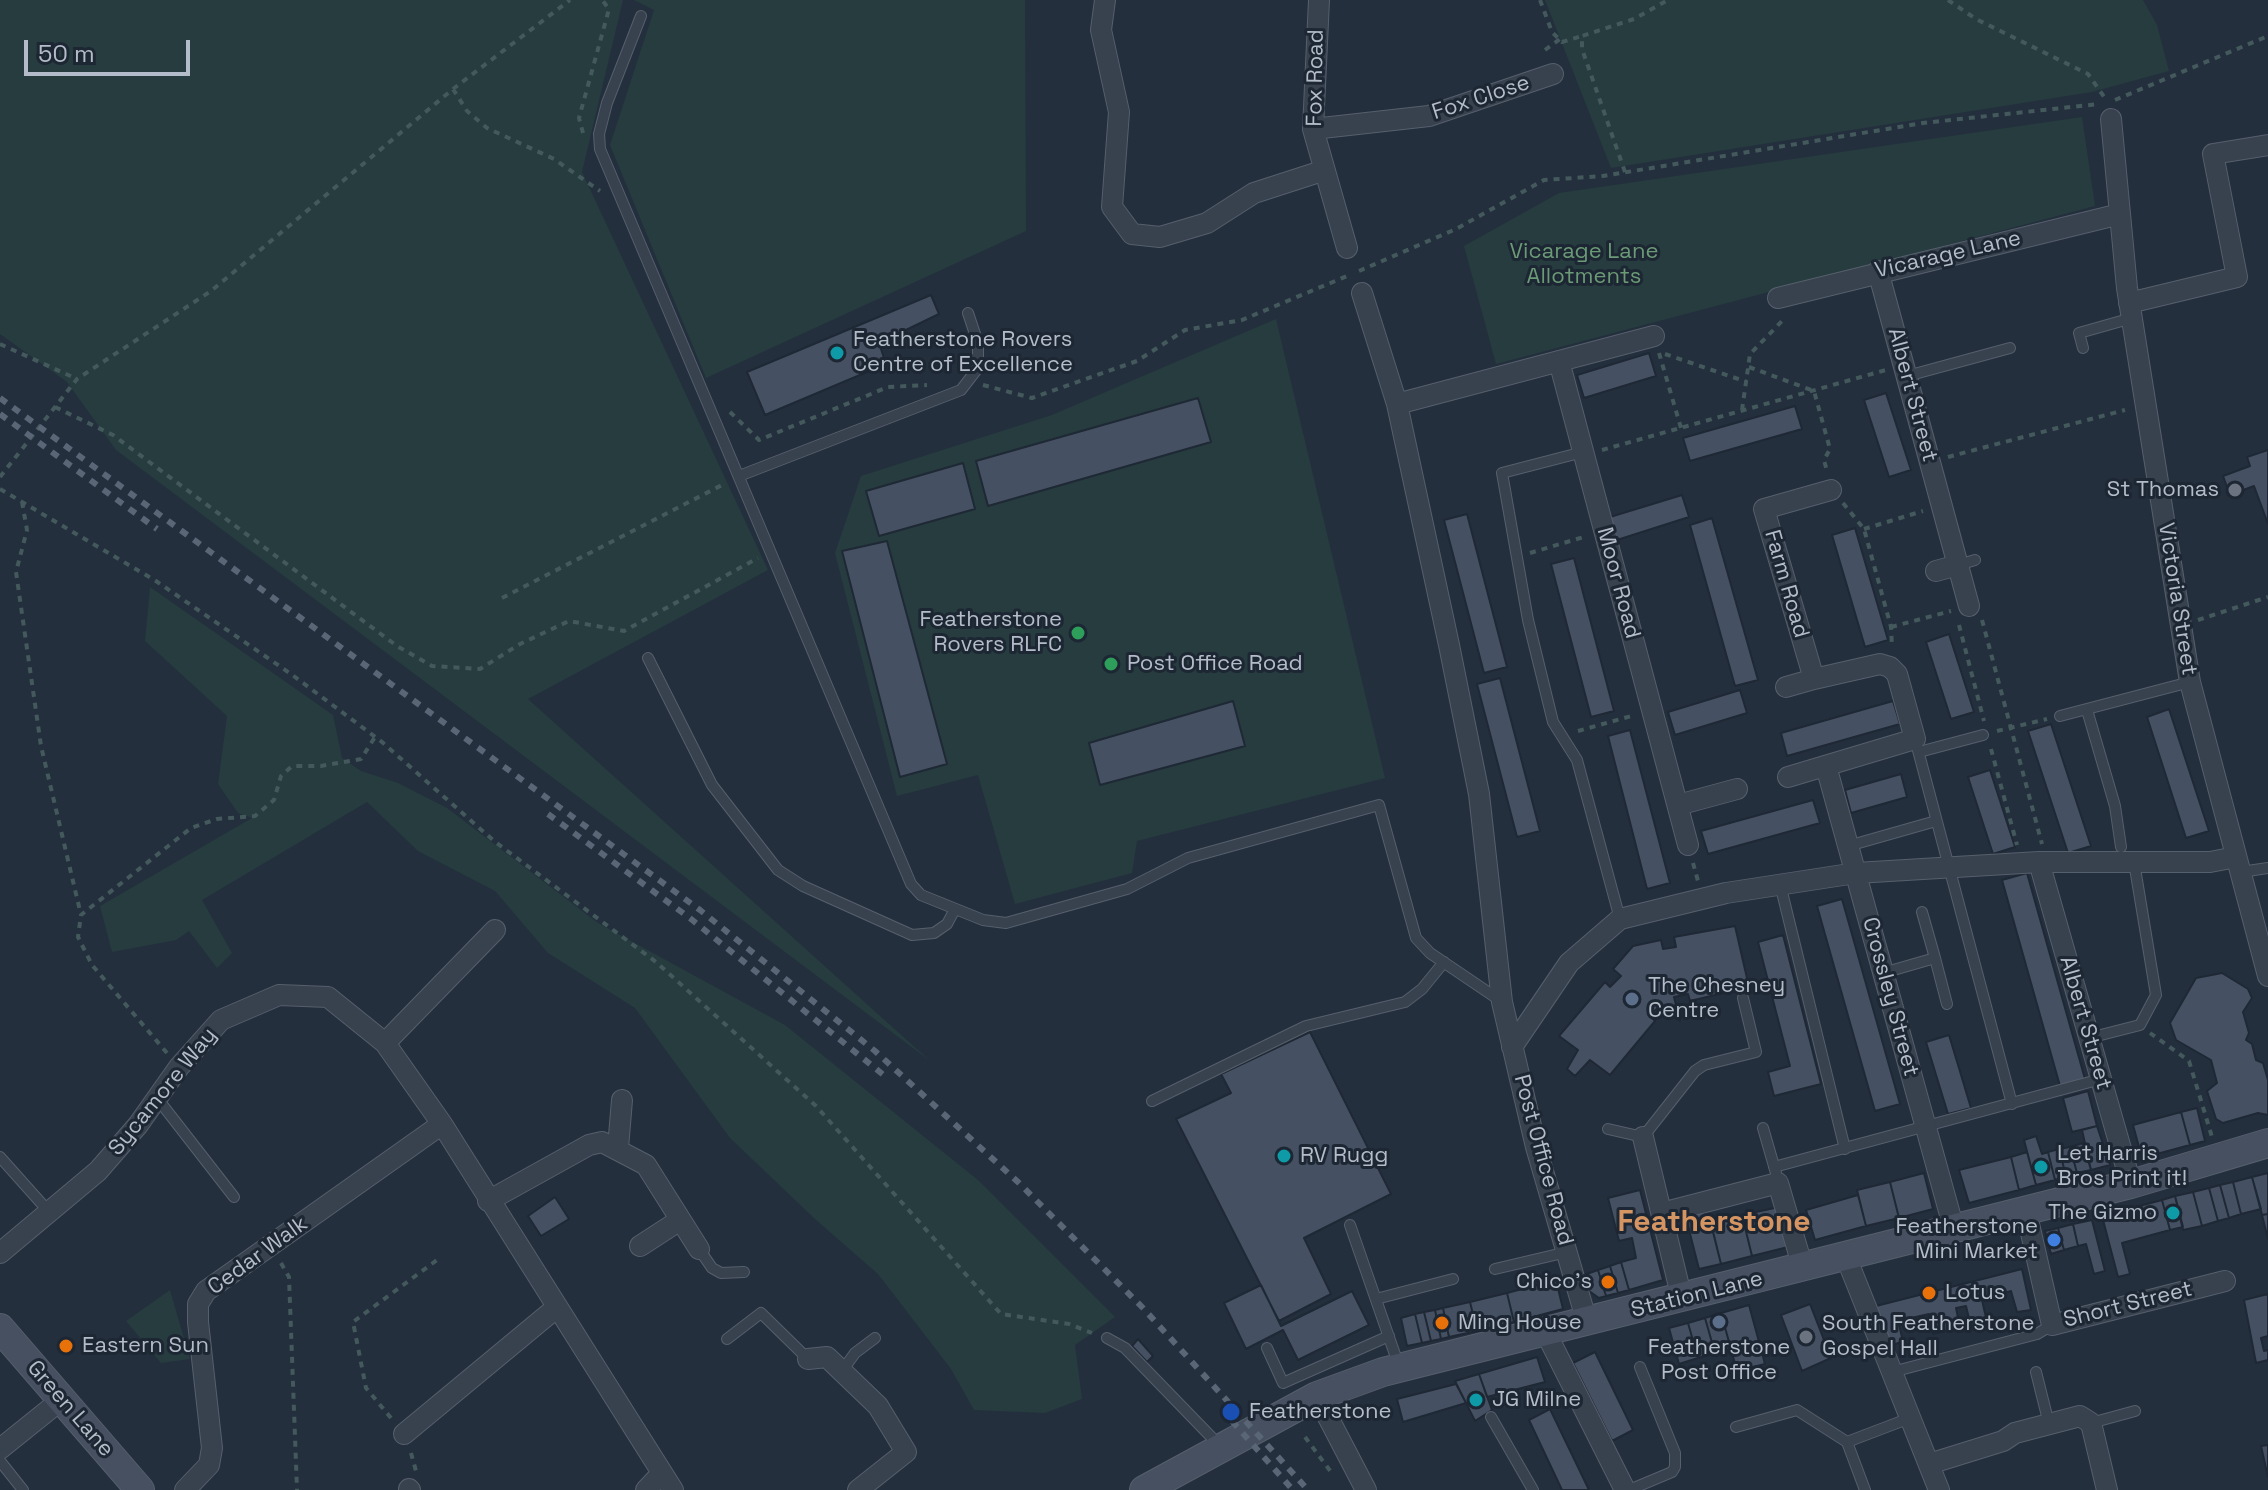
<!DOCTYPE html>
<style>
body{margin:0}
#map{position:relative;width:2268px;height:1490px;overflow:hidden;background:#242f3e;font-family:"Space Grotesk",sans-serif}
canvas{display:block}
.scale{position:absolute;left:24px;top:40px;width:166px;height:36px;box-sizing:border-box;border:4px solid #b4bcc9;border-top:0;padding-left:10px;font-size:24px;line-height:28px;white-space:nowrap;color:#b4bcc9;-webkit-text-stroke:6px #1d2633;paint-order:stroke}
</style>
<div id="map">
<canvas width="2268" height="1490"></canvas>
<div class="scale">50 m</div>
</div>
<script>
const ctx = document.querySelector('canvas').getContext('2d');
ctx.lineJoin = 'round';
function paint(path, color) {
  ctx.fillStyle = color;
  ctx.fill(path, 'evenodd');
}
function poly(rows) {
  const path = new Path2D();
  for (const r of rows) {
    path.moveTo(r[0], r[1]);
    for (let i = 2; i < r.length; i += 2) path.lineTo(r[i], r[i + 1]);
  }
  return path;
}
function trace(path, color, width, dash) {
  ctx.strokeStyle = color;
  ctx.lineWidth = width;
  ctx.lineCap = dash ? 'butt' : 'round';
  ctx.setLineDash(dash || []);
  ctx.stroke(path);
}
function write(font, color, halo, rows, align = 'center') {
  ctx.font = font + ' "Space Grotesk",sans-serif';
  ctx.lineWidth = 6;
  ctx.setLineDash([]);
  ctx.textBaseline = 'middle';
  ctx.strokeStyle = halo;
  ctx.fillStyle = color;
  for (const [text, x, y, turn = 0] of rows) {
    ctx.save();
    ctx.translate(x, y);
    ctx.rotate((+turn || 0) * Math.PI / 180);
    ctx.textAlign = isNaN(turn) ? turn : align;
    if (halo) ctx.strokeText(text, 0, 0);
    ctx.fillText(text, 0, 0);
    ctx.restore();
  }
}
const green = poly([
 [0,0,623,0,582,172,768,570,528,699,929,1060,116,450,67,382,0,334],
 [634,0,1025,0,1026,231,706,378,610,145,654,10],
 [1545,0,2143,0,2157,25,2169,71,2092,92,1611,168],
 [2082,117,2095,206,1496,364,1464,246,1559,193],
 [1276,319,1385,778,1137,841,1132,873,1015,904,978,775,897,796,835,553,861,476,1052,415],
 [150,587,333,715,342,758,361,771,398,783,447,808,598,923,785,1025,978,1180,1115,1317,1075,1345,1082,1399,1045,1413,974,1410,951,1369,878,1274,815,1219,730,1138,635,1008,548,953,495,891,418,851,367,802,202,900,232,953,217,968,189,931,176,940,112,952,100,906,252,818,238,813,218,784,227,716,145,641],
 [170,1290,190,1359,161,1363,126,1321]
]);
const building = poly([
 [931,295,939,314,879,343,886,364,765,415,747,372,931,295],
 [1649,353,1656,376,1584,398,1577,375,1649,353],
 [1886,393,1911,470,1889,477,1864,400,1886,393],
 [1198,398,1211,442,988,506,976,461,1198,398],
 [1795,406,1802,429,1690,461,1683,438,1795,406],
 [2268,450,2268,524,2254,486,2230,495,2223,476,2250,466,2247,457,2268,450],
 [963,463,975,509,879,536,866,491,963,463],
 [1682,495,1689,517,1617,540,1610,517,1682,495],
 [1467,514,1507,667,1484,673,1444,520,1467,514],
 [1712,518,1758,680,1735,686,1690,525,1712,518],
 [1855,528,1888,640,1865,647,1832,535,1855,528],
 [887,541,947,764,900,777,842,551,887,541],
 [1574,558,1614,711,1591,717,1551,564,1574,558],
 [1949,634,1974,712,1951,719,1926,642,1949,634],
 [1500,678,1540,831,1517,837,1477,684,1500,678],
 [1740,690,1747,713,1675,735,1668,712,1740,690],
 [1233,701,1245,746,1100,785,1089,743,1233,701],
 [1893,701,1900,724,1787,756,1781,733,1893,701],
 [2169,709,2209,831,2186,838,2147,717,2169,709],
 [2051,724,2091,846,2068,853,2028,731,2051,724],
 [1630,730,1670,883,1647,889,1608,736,1630,730],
 [1990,770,2015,847,1993,854,1968,777,1990,770],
 [1901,774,1907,797,1851,813,1845,790,1901,774],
 [1813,800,1820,823,1708,854,1701,831,1813,800],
 [2027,873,2085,1079,2060,1086,2002,880,2027,873],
 [1842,899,1900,1104,1875,1111,1817,906,1842,899],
 [1735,926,1749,987,1690,1001,1688,994,1674,997,1680,1021,1661,1005,1650,1015,1655,1021,1610,1075,1590,1060,1575,1076,1567,1069,1578,1050,1559,1036,1605,982,1610,987,1621,976,1613,969,1633,946,1661,940,1663,949,1676,947,1674,937,1735,926],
 [1783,935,1821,1084,1774,1096,1768,1072,1790,1066,1758,942,1783,935],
 [2222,973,2248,989,2252,998,2243,1012,2249,1033,2246,1040,2252,1044,2256,1060,2263,1063,2268,1080,2268,1115,2258,1113,2223,1123,2216,1119,2207,1091,2217,1083,2211,1060,2176,1040,2170,1023,2196,978,2222,973],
 [1310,1032,1391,1194,1304,1238,1331,1294,1279,1321,1176,1119,1231,1093,1221,1074,1310,1032],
 [1949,1035,1971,1108,1948,1114,1926,1042,1949,1035],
 [2088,1091,2097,1126,2072,1132,2063,1098,2088,1091],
 [2197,1108,2205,1141,2190,1145,2181,1112,2197,1108],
 [2181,1112,2190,1145,2142,1158,2133,1125,2181,1112],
 [2097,1126,2110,1165,2091,1170,2082,1130,2097,1126],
 [2036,1136,2042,1154,2048,1152,2055,1180,2036,1185,2024,1140,2036,1136],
 [2083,1143,2091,1170,2077,1173,2070,1147,2083,1143],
 [2070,1147,2077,1173,2066,1176,2059,1149,2070,1147],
 [2059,1149,2066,1176,2055,1180,2048,1152,2059,1149],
 [2027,1152,2036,1185,2019,1190,2011,1157,2027,1152],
 [2011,1157,2019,1190,1969,1203,1959,1170,2011,1157],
 [1924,1173,1933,1209,1899,1218,1890,1182,1924,1173],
 [2268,1173,2268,1214,2262,1215,2252,1177,2268,1173],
 [2252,1177,2261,1209,2241,1214,2233,1182,2252,1177],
 [1890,1182,1899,1218,1866,1226,1857,1190,1890,1182],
 [2233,1182,2241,1214,2229,1218,2220,1185,2233,1182],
 [2220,1185,2229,1218,2218,1221,2209,1188,2220,1185],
 [2209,1188,2218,1221,2202,1226,2193,1192,2209,1188],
 [1640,1190,1663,1280,1629,1290,1621,1262,1636,1258,1632,1238,1619,1241,1608,1198,1640,1190],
 [2193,1192,2202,1226,2183,1230,2175,1196,2193,1192],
 [1858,1195,1866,1226,1815,1240,1806,1210,1858,1195],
 [2175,1196,2183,1227,2170,1230,2162,1200,2175,1196],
 [555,1197,569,1219,541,1236,528,1216,555,1197],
 [2162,1200,2170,1230,2122,1243,2130,1274,2118,1277,2102,1216,2162,1200],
 [1779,1207,1788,1247,1752,1256,1742,1215,1779,1207],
 [1707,1208,1721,1264,1699,1269,1685,1214,1707,1208],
 [2268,1214,2268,1239,2262,1215,2268,1214],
 [1742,1215,1752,1256,1721,1264,1711,1223,1742,1215],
 [2092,1220,2105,1271,2094,1274,2086,1244,2078,1246,2073,1224,2092,1220],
 [2073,1224,2078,1246,2064,1250,2058,1228,2073,1224],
 [2058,1228,2064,1250,2051,1254,2045,1231,2058,1228],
 [1621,1262,1629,1290,1618,1293,1610,1266,1621,1262],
 [1610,1266,1618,1293,1606,1296,1598,1270,1610,1266],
 [2022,1269,2031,1310,2017,1312,2011,1291,1982,1300,1987,1322,1971,1327,1966,1306,1956,1308,1960,1327,1933,1334,1929,1314,1898,1321,1903,1341,1891,1346,1876,1306,2022,1269],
 [1598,1270,1606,1296,1599,1298,1589,1291,1584,1275,1598,1270],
 [1556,1280,1563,1309,1514,1322,1507,1293,1556,1280],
 [1261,1285,1281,1326,1352,1291,1369,1325,1298,1360,1283,1330,1246,1349,1224,1303,1261,1285],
 [1507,1293,1514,1322,1477,1331,1470,1302,1507,1293],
 [2268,1294,2268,1336,2261,1338,2264,1351,2268,1350,2268,1360,2256,1363,2244,1300,2268,1294],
 [1470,1302,1477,1331,1449,1337,1443,1308,1470,1302],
 [1810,1304,1831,1358,1802,1371,1781,1315,1810,1304],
 [1749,1305,1765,1364,1737,1371,1721,1313,1749,1305],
 [1443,1308,1449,1337,1441,1339,1435,1310,1443,1308],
 [1435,1310,1441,1339,1431,1341,1424,1312,1435,1310],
 [1424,1312,1431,1341,1422,1343,1415,1314,1424,1312],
 [1721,1313,1731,1349,1715,1353,1705,1318,1721,1313],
 [1415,1314,1422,1343,1407,1346,1401,1318,1415,1314],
 [1705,1318,1715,1353,1698,1358,1688,1323,1705,1318],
 [1688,1323,1698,1358,1679,1364,1669,1328,1688,1323],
 [1138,1339,1153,1356,1147,1362,1132,1346,1138,1339],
 [1595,1352,1633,1430,1612,1441,1573,1363,1595,1352],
 [1537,1357,1545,1382,1487,1397,1479,1374,1537,1357],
 [1479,1374,1492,1410,1475,1421,1455,1381,1479,1374],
 [1456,1384,1466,1403,1403,1422,1397,1399,1456,1384],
 [1550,1409,1589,1490,1562,1490,1529,1420,1550,1409],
 [2268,1445,2268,1477,2261,1446,2268,1445]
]);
const path = poly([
 [1540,0,1552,32,1562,42,1582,36],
 [1948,0,1976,19,2088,74,2107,101],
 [1545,50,1560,39],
 [453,89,467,111,487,128,554,159,600,191],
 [2115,100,2268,36],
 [583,133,579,118,609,9,602,0],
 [1625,172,1582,49,1582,36,1634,19,1668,0],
 [1359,271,1456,229,1544,180,1603,176,1923,123,2099,104],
 [0,344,77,379],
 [1659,353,1681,428],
 [1665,354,1747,382],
 [1749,367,1814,391,1830,449,1824,460,1827,471],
 [983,385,1032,398,1137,361,1185,330,1242,320,1347,276],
 [55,407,113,435,397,646,432,666,480,669,520,644,569,621,624,631,758,558],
 [1742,410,1750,354,1784,319],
 [730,412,759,440,888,387,927,385],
 [1602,450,1886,370],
 [1948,457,2125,410],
 [0,477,77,379,211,291,453,89,570,0],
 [0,489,156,581,291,674,382,742,494,841,656,962,816,1106,1001,1314,1069,1324,1092,1333],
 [22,502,27,530,16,572,41,746,81,915],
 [1843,503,1864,529,1891,627,1892,647],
 [1864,529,1923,511],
 [1530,553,1587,536],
 [502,598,726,483],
 [1982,620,2042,844],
 [2198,620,2268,597],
 [1959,625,1984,721],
 [1891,627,1951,611],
 [1578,731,1635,715],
 [1997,731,2047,719],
 [1991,749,2017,845],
 [1693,863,1698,881],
 [2150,1033,2189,1061,2212,1137],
 [167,1053,92,965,78,937,81,915,191,828,217,819,255,816,274,800,281,776,292,766,321,766,361,759,375,737],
 [281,1263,289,1277,297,1490],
 [391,1418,366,1388,353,1322,437,1260],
 [1305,1437,1331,1472],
 [411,1453,416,1471]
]);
const service = poly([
 [641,16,607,103,599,134,600,149,911,884,921,895,983,920,1006,923,1127,889,1188,858,1379,805,1416,938,1430,953,1501,1001],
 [2083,348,2079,333,2132,318],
 [1907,376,2010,348],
 [1583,452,1502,473,1528,620,1553,722,1577,760,1620,919],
 [739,476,961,390,978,368,978,343,968,313],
 [1958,565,1975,560],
 [648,658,712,785,778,870,803,886,912,935,934,933,947,924,955,909],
 [2087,710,2115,806,2121,847],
 [2060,716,2190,682],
 [1915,739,2012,1104],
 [1919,752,1983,735],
 [1848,846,1936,821],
 [2241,872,2268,868],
 [1780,884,1845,1149],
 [1922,912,1935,958],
 [1883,973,1935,958,1947,1004],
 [2089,1038,2140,1025,2156,995,2134,862],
 [157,1098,234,1197],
 [1152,1101,1306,1026,1405,1002,1422,989,1444,962],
 [1763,1128,1776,1173],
 [1608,1129,1643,1137,1695,1071,1704,1065,1756,1052,1743,998],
 [0,1157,50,1213],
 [1774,1167,2101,1079],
 [1350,1225,1399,1366],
 [699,1249,712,1268,721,1273,744,1272],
 [1495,1269,1567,1252],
 [1376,1299,1453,1279],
 [1107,1338,1125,1348,1220,1446],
 [727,1339,761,1313,808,1359],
 [1267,1348,1283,1383,1389,1336],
 [842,1371,855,1353,875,1338],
 [1892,1372,2037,1334,2052,1325],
 [2036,1372,2049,1424],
 [1491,1417,1533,1490],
 [2091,1423,2135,1411],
 [1736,1427,1797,1410,1847,1442,1910,1418],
 [1847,1442,1865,1490],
 [0,1461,23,1490],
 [1629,1490,1672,1472,1675,1467,1675,1453,1640,1367]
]);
const minor = poly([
 [1105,0,1101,30,1119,112,1112,207,1132,234,1160,237,1207,223,1254,193,1322,171],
 [1319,0,1313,129,1347,248],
 [2111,119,2127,288,2190,682,2268,976],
 [1313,129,1429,116,1553,74],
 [1878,271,1969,606],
 [1362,293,1397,404,1449,645,1479,794,1502,1002,1536,1147,1587,1322],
 [1778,298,2120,214],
 [2129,303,2237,277,2213,154,2268,145],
 [1559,361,1688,845],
 [1397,404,1654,336],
 [1936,571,1958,565],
 [1786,687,1814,679],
 [1826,766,1954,1229],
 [1788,777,1915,739,1897,674,1890,667,1880,664,1814,679,1764,509,1831,490],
 [1678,805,1737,789],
 [2039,862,2131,1184],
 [385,1043,495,930],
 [1512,1047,1569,963,1620,919,1726,893,1856,873,2039,862,2210,862,2236,857],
 [1643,1137,1682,1299],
 [618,1148,622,1100],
 [488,1201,589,1145,602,1142,646,1165,699,1249],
 [2026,1211,2052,1325,2225,1281],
 [1662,1213,1778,1183,1803,1268],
 [640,1246,680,1220],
 [0,1253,98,1171,138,1125,179,1067,221,1020,279,995,328,997,385,1043,442,1124,673,1490],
 [1846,1257,1939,1490],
 [1546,1333,1625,1490],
 [808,1359,827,1357,878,1406,906,1452,858,1490],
 [1317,1396,1366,1490],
 [404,1434,556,1308],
 [0,1449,61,1400],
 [1929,1464,2003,1441,2015,1433,2080,1416,2091,1423,2107,1490],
 [409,1489,410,1490],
 [185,1490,209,1465,212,1448,198,1322,198,1304,206,1291,442,1124],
 [646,1490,662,1473]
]);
const secondary = poly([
 [0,1328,140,1490],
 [1144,1490,1317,1396,1383,1372,2131,1184,2268,1143]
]);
const rail = poly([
 [0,398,700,910,875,1051,1019,1183,1143,1308,1308,1490],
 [0,414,157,529],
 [548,814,691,919,886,1077],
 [1232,1421,1293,1490]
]);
const markers = [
 [837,353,8,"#0f9aa8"],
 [2235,490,8,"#6b7280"],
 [1078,633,8,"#2e9e5b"],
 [1111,664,8,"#2e9e5b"],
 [1632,999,8,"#5c6f8a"],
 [1284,1156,8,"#0f9aa8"],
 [2041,1167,8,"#0f9aa8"],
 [2173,1213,8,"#0f9aa8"],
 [2054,1240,8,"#3f7fe0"],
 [1608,1282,8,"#e8710a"],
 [1929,1293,8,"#e8710a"],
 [1719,1322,8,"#5c6f8a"],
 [1442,1323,8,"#e8710a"],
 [1806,1337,8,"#6b7280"],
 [66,1346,8,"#e8710a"],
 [1476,1400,8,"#0f9aa8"],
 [1231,1412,10,"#1a4fb4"]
];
const streetNames = [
 ["Fox Road",1316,78,-89],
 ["Fox Close",1481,98,-18],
 ["Vicarage Lane",1948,255,-13],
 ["Albert Street",1912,395,75],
 ["Moor Road",1618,583,75],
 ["Farm Road",1786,584,74],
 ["Victoria Street",2177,599,81],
 ["Crossley Street",1890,997,75],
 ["Albert Street",2085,1023,74],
 ["Sycamore Way",163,1092,-51],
 ["Post Office Road",1543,1160,75],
 ["Cedar Walk",258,1256,-36],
 ["Station Lane",1697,1295,-14],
 ["Short Street",2128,1305,-14],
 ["Green Lane",70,1409,49]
];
const parkNames = [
 ["Vicarage Lane",1584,252],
 ["Allotments",1584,277]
];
const poiNames = [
 ["Featherstone Rovers",853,340],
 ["Centre of Excellence",853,365],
 ["St Thomas",2219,490,"right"],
 ["Featherstone",1062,620,"right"],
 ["Rovers RLFC",1062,645,"right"],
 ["Post Office Road",1127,664],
 ["The Chesney",1648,986],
 ["Centre",1648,1011],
 ["Let Harris",2057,1154],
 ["Bros Print it!",2057,1179],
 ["RV Rugg",1300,1156],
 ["The Gizmo",2157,1213,"right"],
 ["Featherstone",2038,1227,"right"],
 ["Mini Market",2038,1252,"right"],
 ["Chico's",1592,1282,"right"],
 ["Lotus",1945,1293],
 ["Ming House",1458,1323],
 ["South Featherstone",1822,1324],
 ["Gospel Hall",1822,1349],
 ["Eastern Sun",82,1346],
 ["Featherstone",1719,1348,"center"],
 ["Post Office",1719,1373,"center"],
 ["JG Milne",1492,1400],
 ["Featherstone",1249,1412]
];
const districtNames = [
 ["Featherstone",1714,1223]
];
paint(green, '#263c3f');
paint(building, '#455162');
trace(building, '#1f2835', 2);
trace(service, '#565f6c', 12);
trace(minor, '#565f6c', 22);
trace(secondary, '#565f6c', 30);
trace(path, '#44595c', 4, [6, 6]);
trace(service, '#38414e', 10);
trace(minor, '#38414e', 20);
trace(secondary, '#465061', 28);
trace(rail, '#5a6575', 6, [8, 8]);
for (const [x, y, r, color] of markers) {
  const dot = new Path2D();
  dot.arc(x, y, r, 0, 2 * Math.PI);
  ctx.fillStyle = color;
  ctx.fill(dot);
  trace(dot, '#1d2633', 3);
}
write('22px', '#b4bcc9', '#1d2633', streetNames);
write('22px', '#6b9a76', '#1d2633', parkNames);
write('22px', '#b4bcc9', '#1d2633', poiNames, 'left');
write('bold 30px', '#d59563', '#1d2633', districtNames);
</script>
